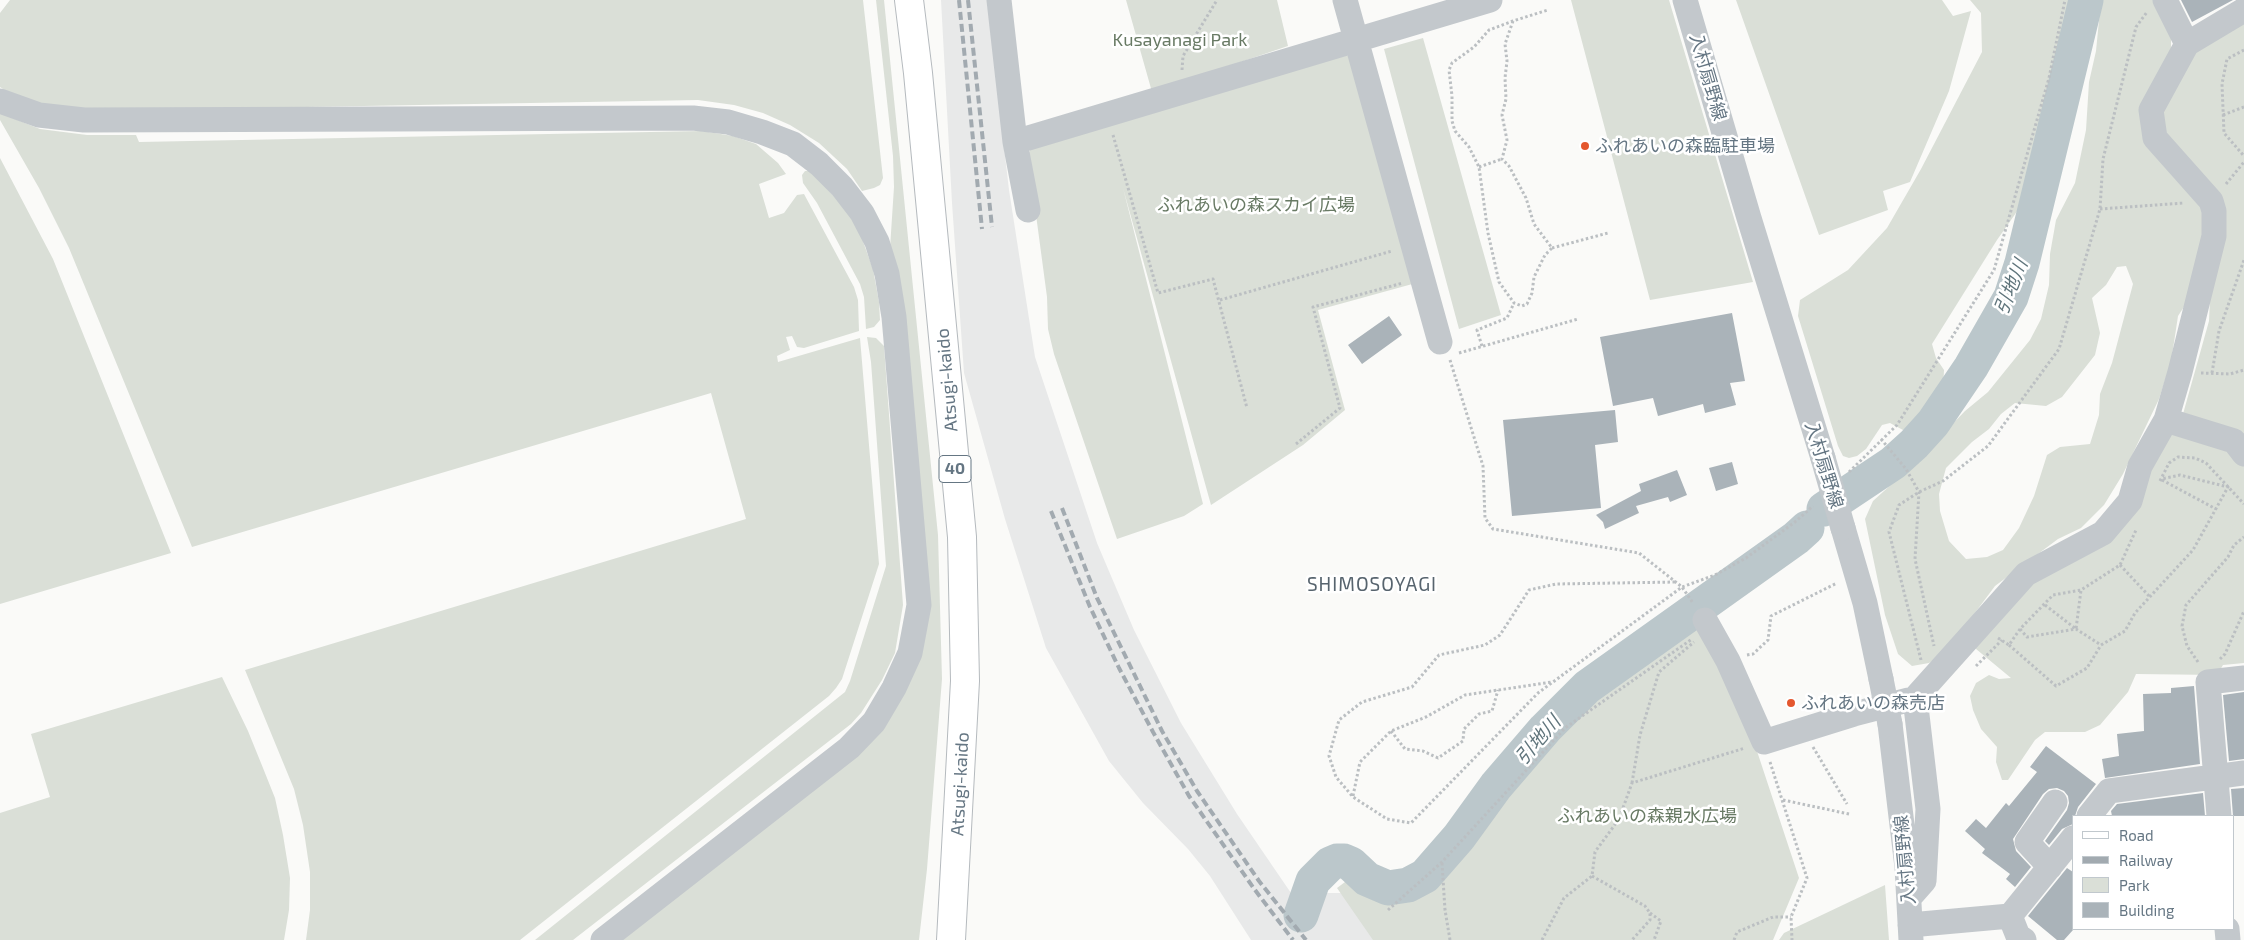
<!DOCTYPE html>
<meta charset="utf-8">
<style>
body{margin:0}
#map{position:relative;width:2244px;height:940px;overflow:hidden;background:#fafaf8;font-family:"Exo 2",sans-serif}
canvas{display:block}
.legend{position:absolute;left:2072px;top:815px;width:162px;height:115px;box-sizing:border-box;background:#fff;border:1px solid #c1c8cd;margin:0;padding:6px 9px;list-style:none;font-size:15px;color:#657683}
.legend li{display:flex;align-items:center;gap:10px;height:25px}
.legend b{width:25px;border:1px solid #c1c8cd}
</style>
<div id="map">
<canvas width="2244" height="940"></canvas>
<ul class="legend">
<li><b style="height:6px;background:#fff"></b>Road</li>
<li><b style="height:6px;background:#a2aab0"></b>Railway</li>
<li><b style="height:14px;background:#dadfd7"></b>Park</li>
<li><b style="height:14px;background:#aab3b9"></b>Building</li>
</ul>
</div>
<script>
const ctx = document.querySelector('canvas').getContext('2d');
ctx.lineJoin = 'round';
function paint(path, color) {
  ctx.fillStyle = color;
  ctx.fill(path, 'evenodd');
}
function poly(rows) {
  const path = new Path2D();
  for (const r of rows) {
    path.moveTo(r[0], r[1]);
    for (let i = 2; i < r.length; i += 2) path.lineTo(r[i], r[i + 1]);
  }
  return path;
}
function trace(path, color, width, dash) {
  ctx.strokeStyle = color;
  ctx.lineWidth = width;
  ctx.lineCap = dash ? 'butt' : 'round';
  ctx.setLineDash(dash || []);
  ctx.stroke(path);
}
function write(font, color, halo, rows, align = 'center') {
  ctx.font = font + ' "Exo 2","Noto Sans JP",sans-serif';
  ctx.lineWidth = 5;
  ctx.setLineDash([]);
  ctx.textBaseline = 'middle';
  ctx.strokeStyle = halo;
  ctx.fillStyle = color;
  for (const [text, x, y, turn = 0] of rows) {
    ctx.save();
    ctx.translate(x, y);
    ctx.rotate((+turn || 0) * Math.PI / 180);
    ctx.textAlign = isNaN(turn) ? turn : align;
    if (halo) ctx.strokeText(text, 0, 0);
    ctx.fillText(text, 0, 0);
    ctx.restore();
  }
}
const built = poly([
 [941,0,987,0,1009,190,1035,357,1097,543,1134,630,1181,723,1237,814,1291,893,1347,893,1382,940,1251,940,1210,876,1188,849,1143,803,1109,761,1046,648,1005,519,964,373,952,203]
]);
const green = poly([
 [10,0,863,0,883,178,880,185,874,188,862,191,847,169,819,143,790,125,763,113,734,105,698,100,84,111,40,105,6,91,0,87,0,13],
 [876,0,884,0,938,535,942,679,927,869,919,940,612,940,911,680,890,248,894,187,893,156],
 [1126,0,1277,0,1288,46,1152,92],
 [1571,0,1669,0,1753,282,1650,300],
 [1736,0,1942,0,1953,16,1971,11,1949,91,1910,182,1883,191,1888,210,1819,235],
 [1970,0,2074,0,2050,118,2025,200,1997,240,1932,344,1936,358,1944,370,1943,391,1918,424,1910,429,1903,430,1890,423,1882,425,1866,449,1857,456,1849,458,1843,456,1838,446,1798,316,1800,300,1848,270,1887,228,1921,169,1982,52,1981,13],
 [2101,0,2160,0,2171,38,2171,52,2244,5,2244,663,2223,665,2217,675,2136,674,2128,692,2100,725,2085,732,2045,732,2035,740,2008,780,2002,780,1996,762,1997,747,1981,729,1973,710,1970,696,1976,683,1989,675,1999,679,2011,678,1970,644,2028,581,2085,555,2183,414,2209,321,2210,299,2195,290,2178,316,2171,362,2159,399,2123,474,2104,505,2081,528,2058,539,1995,586,1945,653,1929,663,1912,666,1898,654,1885,615,1865,519,1873,501,1916,462,1965,411,1988,392,2030,340,2041,319,2049,285,2050,254,2056,220,2075,183,2086,130,2089,82,2096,51],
 [2126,266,2133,284,2112,363,2100,394,2099,415,2090,444,2060,447,2047,455,2034,496,2019,528,2003,550,1987,557,1966,559,1949,541,1940,511,1939,494,1946,468,1972,442,1989,429,2001,414,2015,403,2046,406,2062,397,2095,355,2100,333,2092,298,2106,285,2117,267],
 [1423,38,1501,315,1459,329,1384,49],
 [1342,52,1356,61,1416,283,1318,310,1345,410,1303,445,1211,505,1123,188,1203,504,1184,516,1117,539,1054,354,1048,329,1047,297,1028,155,1032,146],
 [0,113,40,129,87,135,136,135,139,142,702,131,733,136,756,144,778,163,786,174,759,184,769,218,784,213,797,195,804,194,854,287,858,300,859,331,804,348,797,347,792,336,786,337,790,350,777,356,778,362,860,338,879,564,842,679,836,688,829,696,520,940,306,940,310,910,310,872,303,825,294,789,245,670,746,519,711,393,192,547,69,248,39,188,0,120],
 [0,158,53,259,171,553,0,604],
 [805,171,811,171,850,214,861,236,873,269,879,302,880,320,874,327,866,329,864,297,860,284,817,203,803,183,802,175],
 [867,337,876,338,884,346,903,605,895,653,882,680,861,713,851,724,573,940,535,940,845,692,850,681,886,566,871,362],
 [1698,622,1751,733,1799,878,1773,940,1373,940,1337,888,1349,879,1399,875,1433,859,1574,713],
 [222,677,248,731,263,768,275,798,283,835,290,878,289,910,284,940,0,940,0,813,50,797,31,734],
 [1885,885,1889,940,1779,940,1784,933]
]);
const river = poly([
 [1824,509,1893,463,1914,444,1933,423,1971,367,2011,297,2022,263,2086,0],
 [1301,915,1313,881,1330,864,1337,861,1344,861,1351,864,1367,879,1388,888,1408,885,1425,876,1459,837,1496,786,1545,729,1587,687,1796,538,1807,528]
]);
const building = poly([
 [2181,0,2233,0,2192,22],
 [1732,313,1745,381,1730,383,1736,405,1705,413,1703,404,1658,416,1653,398,1613,406,1600,337],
 [1389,316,1402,335,1362,364,1348,345],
 [1615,410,1618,442,1595,445,1601,508,1512,516,1503,420],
 [1732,462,1738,484,1716,491,1709,468],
 [1677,470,1687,495,1670,502,1668,497,1636,506,1639,513,1605,529,1603,522,1596,515,1641,491,1639,484],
 [2194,686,2200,764,2105,778,2102,759,2119,756,2117,734,2144,731,2143,694,2171,693,2171,688],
 [2244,692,2244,759,2229,761,2223,695],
 [2046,746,2096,784,2078,807,2075,816,2073,816,2073,824,2062,829,2049,845,2045,841,2067,810,2069,803,2068,796,2064,791,2057,788,2049,789,2043,794,2013,839,2016,851,2031,867,2015,887,2006,879,2010,874,1982,853,1985,849,1965,831,1976,819,1986,828,2006,803,2009,806,2037,772,2030,767],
 [2244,788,2244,816,2233,816,2231,789],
 [2203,793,2205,816,2112,816,2111,811,2117,804],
 [2067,868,2073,872,2073,930,2064,940,2057,940,2028,916]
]);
const path = poly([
 [1513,21,1505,44,1507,61,1505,78,1506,99,1502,115,1507,140,1502,159,1509,166,1526,198,1534,224,1552,248,1545,255,1534,277,1532,293,1527,304,1522,306,1514,303,1499,282,1488,233,1479,167,1469,147,1455,131,1452,121,1452,96,1449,70,1452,63,1474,47,1489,30,1513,21,1548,10],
 [2244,50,2227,59,2222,84,2224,133,2244,156],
 [1182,70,1183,56,1217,0],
 [2223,115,2244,107],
 [1113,135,1158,293,1213,279,1247,408],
 [1479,167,1502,159],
 [2226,184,2244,162],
 [2100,209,2184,203],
 [1552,248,1608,233],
 [1220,300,1392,251],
 [1482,346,1477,330,1507,318,1514,303],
 [1459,353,1578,319],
 [1450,360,1483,466,1485,518,1493,529,1639,553,1682,587,1693,603],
 [2201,373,2230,374,2244,370],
 [2212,373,2219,331,2244,260],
 [1881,439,1906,469,1919,492,1915,559,1934,646],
 [1296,444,1340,408,1313,307,1403,283],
 [1849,472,1897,425,1994,270,2049,78,2065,0],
 [2162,480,2216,509],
 [2160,481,2169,463,2178,457,2195,458,2206,463,2244,504],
 [2120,565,2150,597],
 [1675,582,1556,584,1529,590,1500,635,1485,645,1439,655,1412,687,1362,702,1339,720,1329,756,1336,777,1353,797,1387,819,1411,823,1538,693,1682,587,1715,575,1746,558,1795,522,1813,506],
 [2045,605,2076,629,2081,590],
 [2020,629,2027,637,2076,629,2101,645,2125,631,2135,613,2193,550,2228,487,2180,475,2161,479],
 [1998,638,2009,645,2020,629,2053,595,2081,590,2120,565,2136,530],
 [2009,645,2056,686,2087,668,2101,645],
 [1747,655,1753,654,1768,640,1771,616,1837,583],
 [2220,659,2225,654,2244,611],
 [1921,660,1889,532,1899,505,1919,492,1943,481,1988,446,2059,349,2100,209,2103,159,2136,27,2147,12],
 [2198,662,2187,646,2182,626,2186,605,2228,557,2234,545,2244,537],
 [1976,666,2002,640],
 [1391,731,1405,749,1423,751,1438,758,1463,741,1464,729,1479,714,1492,711,1498,690],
 [1813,747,1847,804],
 [1770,762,1807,878,1791,917,1792,940],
 [1632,783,1640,735,1659,672,1694,642],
 [1353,796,1360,762,1391,731,1426,717,1465,695,1552,682],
 [1783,800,1849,814],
 [1442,863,1445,910,1450,940],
 [1592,876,1645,906,1650,913,1650,920,1632,940],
 [1388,910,1442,862,1565,728,1692,639],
 [1650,913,1661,921,1654,940],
 [1542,940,1564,898,1592,876,1595,852,1619,819,1632,783,1745,748],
 [1734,940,1737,932,1773,917,1791,917]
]);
const minor = poly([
 [999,0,1015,142,1490,0],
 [1345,0,1440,342],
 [1685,0,1749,218,1823,458],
 [2165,0,2187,44],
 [0,101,39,115,84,120,693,118,728,122,762,132,793,144,819,164,842,187,862,213,877,242,887,274,894,317,919,605,910,653,894,688,874,722,849,748,603,940],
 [1015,142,1028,210],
 [2166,420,2234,441,2244,454],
 [1843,528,1865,603,1881,679],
 [1705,620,1728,661,1764,742,1854,714,1908,700],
 [1890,724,1907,867,1911,940],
 [2089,816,2109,791,2244,773],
 [2219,816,2208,682,2244,678],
 [2050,867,2027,842,2055,802],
 [1909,898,1924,881,1928,809,1915,698,2026,574,2103,533,2130,501,2140,466,2166,420,2180,372,2214,236,2214,211,2211,201,2155,138,2151,110,2187,44,2244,10],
 [2010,916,2018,936,2024,940],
 [1910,925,2010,916,2073,838],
 [2227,929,2228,940]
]);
const major = poly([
 [909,0,918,73,962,537,965,681,951,940]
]);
const rail = poly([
 [959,0,982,229],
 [968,0,992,227],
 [1062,508,1097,598,1162,731,1197,791,1259,881,1306,940],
 [1051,511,1090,607,1119,668,1153,732,1189,796,1255,890,1293,940]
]);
const minorBridge = poly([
 [1823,458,1843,528],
 [1881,679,1890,724]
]);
const markers = [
 [1585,146,5,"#e4572e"],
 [1791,703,5,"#e4572e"]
];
const shields = [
 [955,469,32]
];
const shieldNames = [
 ["40",955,469]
];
const parkNames = [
 ["Kusayanagi Park",1180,40],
 ["ふれあいの森スカイ広場",1256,205],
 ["ふれあいの森親水広場",1647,816]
];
const streetNames = [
 ["入村扇野線",1708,77,74],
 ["Atsugi-kaido",947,380,-95],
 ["入村扇野線",1824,465,73],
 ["Atsugi-kaido",960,784,-87],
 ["入村扇野線",1905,860,-95]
];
const poiNames = [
 ["ふれあいの森臨駐車場",1595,146],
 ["ふれあいの森売店",1801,703]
];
const waterNames = [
 ["引地川",2011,287,-68],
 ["引地川",1538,740,-49]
];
const neighbourhoodNames = [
 ["SHIMOSOYAGI",1372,585]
];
paint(built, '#e8e9e9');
paint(green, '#dadfd7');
trace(river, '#bbc7cb', 35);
paint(building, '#aab3b9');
trace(major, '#b5babe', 30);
trace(path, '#bbbfc2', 3, [2.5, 2.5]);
trace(minor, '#c3c8cc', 25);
trace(major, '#fff', 28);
trace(rail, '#a2aab0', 4, [8, 4]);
trace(minorBridge, '#c3c8cc', 25);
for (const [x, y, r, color] of markers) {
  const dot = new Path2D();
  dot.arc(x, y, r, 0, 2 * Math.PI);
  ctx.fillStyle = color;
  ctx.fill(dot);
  trace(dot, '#fff', 2);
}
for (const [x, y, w] of shields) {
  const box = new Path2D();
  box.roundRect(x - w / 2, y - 13.5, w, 27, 4);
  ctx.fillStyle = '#fff';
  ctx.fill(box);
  trace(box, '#657683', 1);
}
write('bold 16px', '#657683', null, shieldNames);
write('18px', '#687a64', '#fff', parkNames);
write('18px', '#657683', '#fff', streetNames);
write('18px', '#657683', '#fff', poiNames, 'left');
write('italic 19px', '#60757c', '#fff', waterNames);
ctx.letterSpacing = '1px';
write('19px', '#57646e', '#fff', neighbourhoodNames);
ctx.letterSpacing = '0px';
</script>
